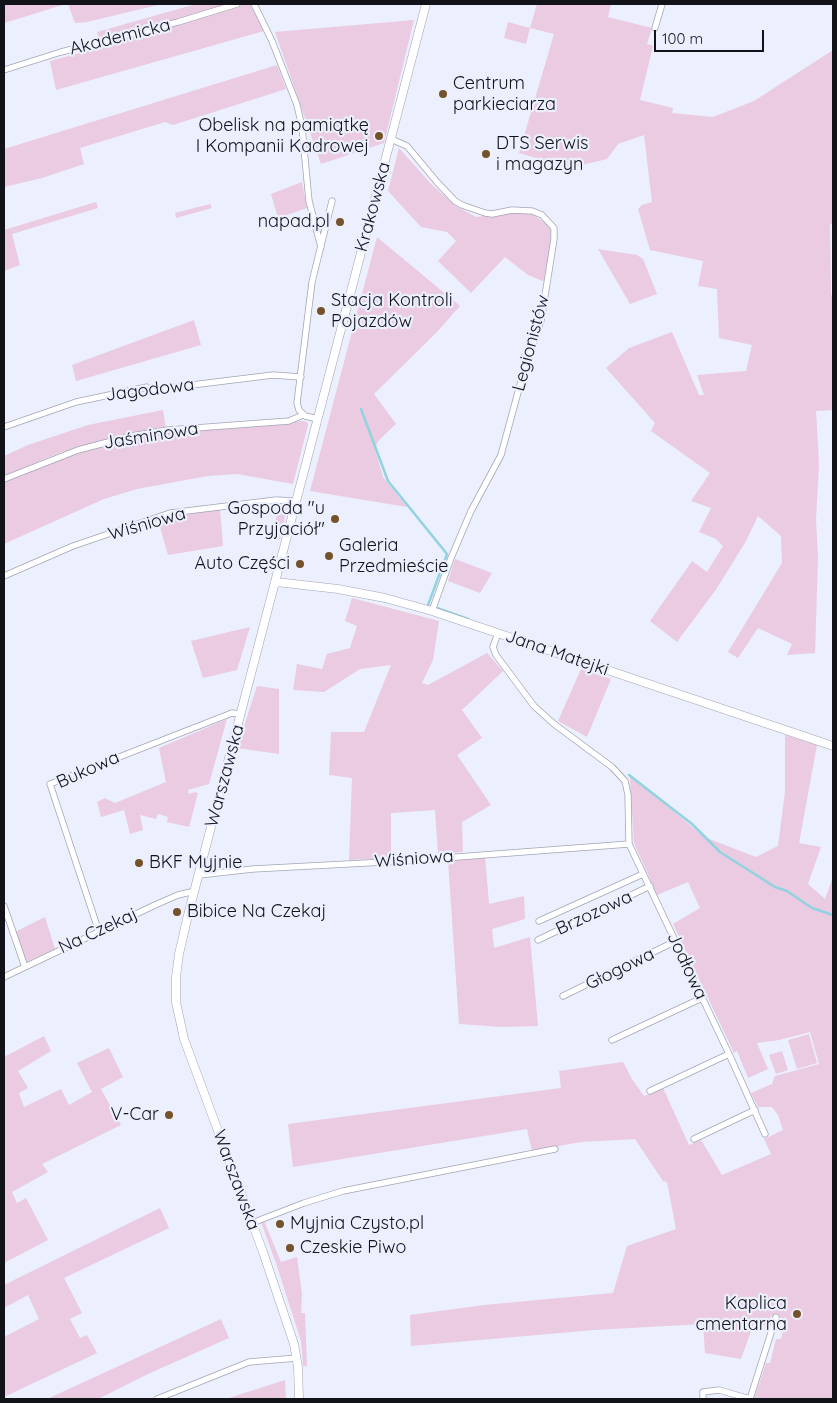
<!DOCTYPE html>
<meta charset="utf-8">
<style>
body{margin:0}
#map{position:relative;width:837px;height:1403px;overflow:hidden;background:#ebeffe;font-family:Quicksand,sans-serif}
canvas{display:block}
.frame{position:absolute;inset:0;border:5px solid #121318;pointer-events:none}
.scale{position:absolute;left:654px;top:30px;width:110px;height:22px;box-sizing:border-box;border:2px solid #121318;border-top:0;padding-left:6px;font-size:15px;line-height:18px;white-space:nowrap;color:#121318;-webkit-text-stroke:4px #ebeffe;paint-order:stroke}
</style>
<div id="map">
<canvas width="837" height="1403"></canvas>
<div class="frame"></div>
<div class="scale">100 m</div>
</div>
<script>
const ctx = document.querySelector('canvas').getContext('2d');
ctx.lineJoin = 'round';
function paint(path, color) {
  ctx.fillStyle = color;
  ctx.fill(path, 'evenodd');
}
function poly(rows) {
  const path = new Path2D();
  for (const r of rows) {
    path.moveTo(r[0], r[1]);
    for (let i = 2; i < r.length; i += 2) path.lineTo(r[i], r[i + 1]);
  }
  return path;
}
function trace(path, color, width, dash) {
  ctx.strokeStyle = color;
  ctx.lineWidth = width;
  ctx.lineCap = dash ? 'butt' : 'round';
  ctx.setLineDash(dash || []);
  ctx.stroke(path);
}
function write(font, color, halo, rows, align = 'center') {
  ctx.font = font + ' Quicksand,sans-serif';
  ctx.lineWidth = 4.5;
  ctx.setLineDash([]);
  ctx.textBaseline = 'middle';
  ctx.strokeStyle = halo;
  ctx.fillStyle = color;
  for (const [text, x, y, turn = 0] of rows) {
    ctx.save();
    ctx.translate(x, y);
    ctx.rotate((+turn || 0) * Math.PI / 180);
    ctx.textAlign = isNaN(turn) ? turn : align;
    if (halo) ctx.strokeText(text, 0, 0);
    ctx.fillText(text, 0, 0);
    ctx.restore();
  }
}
const green = poly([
 [4,4,66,4,4,23],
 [68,4,162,4,87,22,75,23],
 [196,4,250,4,264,31,56,90,50,61,91,50,100,41,97,32],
 [537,4,611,4,608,17,652,28,647,44,653,46,640,100,673,108,672,113,713,117,754,101,833,50,833,223,830,225,831,295,833,296,833,410,816,411,819,464,816,519,818,558,815,653,787,655,792,644,758,628,738,658,728,652,782,563,781,536,758,516,746,541,717,588,677,642,650,621,690,564,692,561,707,572,723,546,716,539,699,532,711,508,691,501,710,473,651,431,655,423,606,368,629,348,672,332,699,395,704,395,697,375,746,371,752,345,719,338,717,289,698,286,703,261,650,250,638,209,642,205,652,202,644,135,618,144,607,159,570,168,519,153,554,34,530,28,526,44,504,38,508,22,530,28],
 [414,20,384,143,321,164,275,32],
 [277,65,286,89,173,125,165,122,80,148,84,164,42,178,4,187,4,149],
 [399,148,432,185,456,206,476,217,519,212,532,214,548,225,552,233,545,282,528,275,505,257,471,293,438,261,456,241,447,232,421,227,388,191],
 [302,182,307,208,278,218,271,194],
 [96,202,98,208,12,234,20,265,4,271,4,230],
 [210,204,212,208,176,218,175,213],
 [377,237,460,306,437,332,374,394,396,424,378,441,375,449,383,477,407,507,310,491],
 [598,249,637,255,643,259,657,294,630,304],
 [194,320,201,345,76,381,72,365],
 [163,410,166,429,133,433,93,443,59,453,4,476,4,456,28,445,88,425],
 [302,421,307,422,308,425,293,484,237,474,208,476,137,489,104,499,4,544,4,481,48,462,107,444,133,437,167,432],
 [281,503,288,503,280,539,269,540],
 [220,509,223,546,168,555,158,520,178,515],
 [455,559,492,573,480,593,448,581],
 [352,598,439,621,433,660,422,683,428,685,487,653,503,671,462,710,482,738,457,755,491,805,462,822,463,852,438,854,435,810,391,813,391,858,349,860,352,778,329,775,331,732,364,732,391,665,360,669,324,692,293,690,297,664,322,669,327,654,350,648,357,626,345,621],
 [250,627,237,670,203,678,191,641],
 [581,669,611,679,587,737,558,721],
 [257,686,279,689,279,754,237,748],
 [227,719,209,784,188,790,189,794,195,792,198,793,189,827,167,822,168,817,158,814,156,819,140,815,143,830,130,834,124,810,101,817,97,802,105,798,115,803,166,782,159,748],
 [785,735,817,745,799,843,821,847,808,884,825,899,833,877,833,1399,754,1399,766,1363,770,1363,776,1339,781,1339,786,1320,771,1316,767,1326,754,1323,741,1359,705,1353,703,1324,594,1330,411,1346,410,1315,484,1305,613,1293,627,1246,676,1229,667,1182,663,1181,635,1139,581,1142,532,1151,527,1129,293,1167,288,1124,561,1088,559,1071,623,1062,632,1079,644,1096,663,1088,689,1145,701,1140,722,1175,771,1154,764,1139,783,1130,778,1115,772,1107,758,1107,751,1093,772,1084,775,1076,819,1064,810,1032,779,1040,757,1043,768,1069,748,1078,737,1051,734,1053,673,924,700,908,688,882,657,895,634,843,630,780,631,775,704,837,756,857,778,846,785,792],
 [485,856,489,904,524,896,525,919,492,929,494,948,530,937,538,1026,502,1027,459,1024,448,860],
 [45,917,55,949,26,962,15,932],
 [809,1034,817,1063,797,1069,788,1040],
 [44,1036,51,1051,18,1071,28,1088,19,1093,24,1107,61,1089,69,1105,92,1092,77,1063,109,1048,123,1077,101,1089,121,1125,42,1164,48,1172,12,1192,17,1203,26,1198,48,1240,4,1263,4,1057],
 [782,1051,788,1070,776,1074,769,1055],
 [160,1208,169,1228,64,1278,82,1313,70,1319,80,1338,87,1335,97,1353,4,1397,4,1337,39,1319,28,1295,4,1308,4,1285],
 [264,1221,281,1262,297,1257,302,1294,301,1313,305,1313,307,1366,303,1366,301,1341,276,1263,261,1222],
 [221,1319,229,1338,148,1374,98,1399,47,1399],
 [285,1380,286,1399,226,1399]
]);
const stream = poly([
 [361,409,388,481,447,554,428,605],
 [437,608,468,619],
 [629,775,692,824,720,852,775,887,787,891,812,908,833,915]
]);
const street = poly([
 [254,4,272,41,297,105,302,127,309,201,321,247],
 [655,28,662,4],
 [4,70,61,52,178,22,237,4],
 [391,139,407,146,437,182,455,201,462,205,485,213,492,214,512,210,532,211,542,215,554,228,554,239,541,321,524,370,501,455,471,511,451,558,432,611],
 [318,419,305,416,299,410,297,403,312,282,332,201],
 [4,427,76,402,147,387,151,390,273,375,301,377],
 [4,479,78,450,131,436,168,430,289,421,303,415],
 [4,576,73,546,170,513,276,500,297,501],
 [498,633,493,647,496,655,534,706,554,724,612,767,625,781,628,795,629,844,729,1054,765,1134],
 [199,875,253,869,404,861,629,844],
 [4,906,25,967],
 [539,921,643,874],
 [99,932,50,784,232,713,241,714],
 [538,940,650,886],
 [4,977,155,905,178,895,195,891],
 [563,996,676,941],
 [612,1040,702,998],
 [650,1091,729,1054],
 [694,1139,755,1110],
 [252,1223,304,1203,343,1191,555,1149],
 [157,1399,249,1362,297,1358],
 [703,1399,703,1392,719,1390,750,1399,776,1317]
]);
const secondary = poly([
 [276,582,338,589,385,598,432,611,833,746],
 [299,1399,298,1367,294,1344,263,1252,184,1039,176,1002,176,977,179,954,188,915,426,4]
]);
const markers = [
 [443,94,5,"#74522a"],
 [379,136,5,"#74522a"],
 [486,154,5,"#74522a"],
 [340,222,5,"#74522a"],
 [321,311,5,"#74522a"],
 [335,519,5,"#74522a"],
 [329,556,5,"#74522a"],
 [300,564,5,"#74522a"],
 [139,863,5,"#74522a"],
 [177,912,5,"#74522a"],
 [169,1115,5,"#74522a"],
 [280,1224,5,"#74522a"],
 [290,1248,5,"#74522a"],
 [797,1314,5,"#74522a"]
];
const streetNames = [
 ["Akademicka",120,37,-14],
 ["Krakowska",373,207,-75],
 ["Legionistów",531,343,-75],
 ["Jagodowa",150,390,-7],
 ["Jaśminowa",151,436,-9],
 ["Wiśniowa",147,524,-16],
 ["Jana Matejki",557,653,19],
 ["Bukowa",88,770,-24],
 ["Warszawska",225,776,-75],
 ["Wiśniowa",414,859,-4],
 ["Brzozowa",594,913,-25],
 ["Na Czekaj",98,931,-25],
 ["Jodłowa",687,966,65],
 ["Głogowa",620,969,-26],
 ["Warszawska",236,1180,70]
];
const poiNames = [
 ["Centrum",453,84],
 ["parkieciarza",453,105],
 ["Obelisk na pamiątkę",369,126,"right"],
 ["I Kompanii Kadrowej",369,147,"right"],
 ["DTS Serwis",496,144],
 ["i magazyn",496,165],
 ["napad.pl",330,222,"right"],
 ["Stacja Kontroli",331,301],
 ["Pojazdów",331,322],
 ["Gospoda \"u",325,509,"right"],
 ["Przyjaciół\"",325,530,"right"],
 ["Galeria",339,546],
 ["Przedmieście",339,567],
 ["Auto Części",290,564,"right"],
 ["BKF Myjnie",149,863],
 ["Bibice Na Czekaj",187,912],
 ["V-Car",159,1115,"right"],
 ["Myjnia Czysto.pl",290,1224],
 ["Czeskie Piwo",300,1248],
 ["Kaplica",787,1304,"right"],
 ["cmentarna",787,1325,"right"]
];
paint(green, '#eacbe1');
trace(stream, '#91d3e0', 2.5);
trace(street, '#a2a5b3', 7);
trace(secondary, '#a2a5b3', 9);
trace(street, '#fff', 5.5);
trace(secondary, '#fff', 8);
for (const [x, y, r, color] of markers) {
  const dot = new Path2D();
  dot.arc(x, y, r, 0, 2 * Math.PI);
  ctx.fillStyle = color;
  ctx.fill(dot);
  trace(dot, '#ebeffe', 2);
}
write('18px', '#121318', '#ebeffe', streetNames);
write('18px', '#121318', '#ebeffe', poiNames, 'left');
</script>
